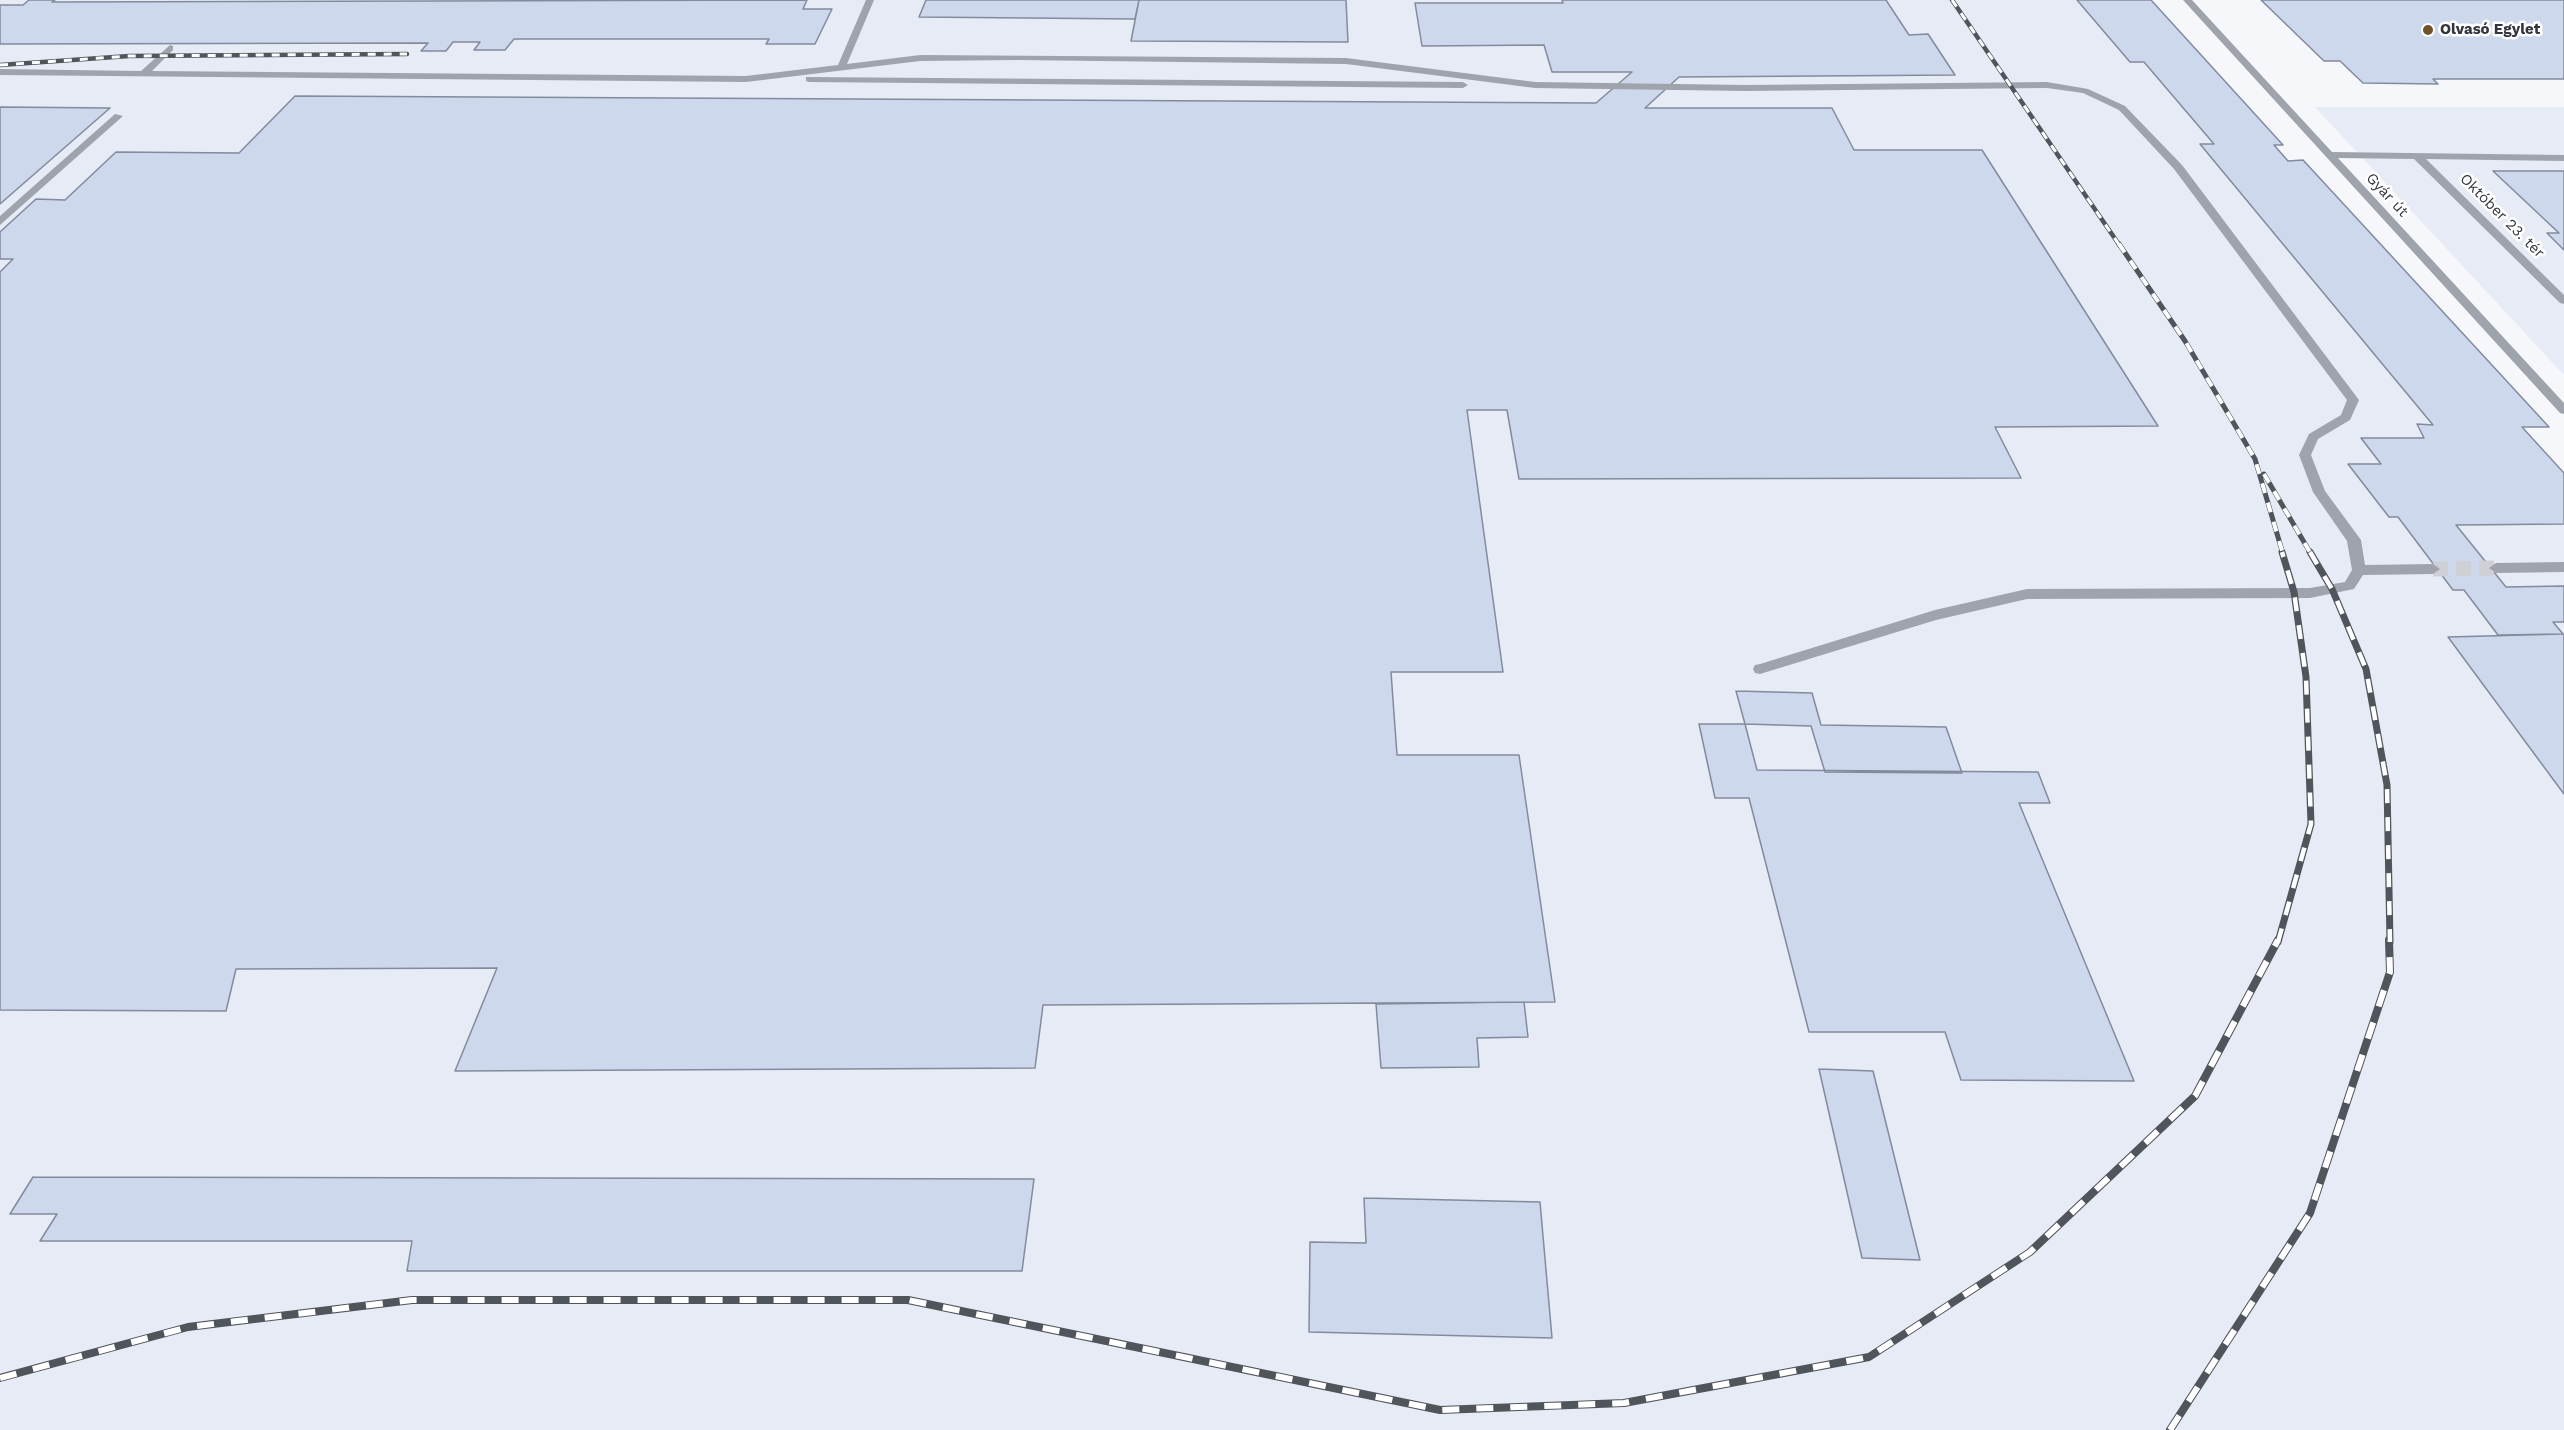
<!DOCTYPE html>
<meta charset="utf-8">
<style>
body{margin:0}
canvas{display:block;background:#f5f7fb}
</style>
<canvas width="2564" height="1430"></canvas>
<script>
const ctx = document.querySelector('canvas').getContext('2d');
ctx.lineJoin = 'round';
function paint(path, color) {
  ctx.fillStyle = color;
  ctx.fill(path, 'evenodd');
}
function poly(rows) {
  const path = new Path2D();
  for (const r of rows) {
    path.moveTo(r[0], r[1]);
    for (let i = 2; i < r.length; i += 2) path.lineTo(r[i], r[i + 1]);
  }
  return path;
}
function trace(path, color, width, dash) {
  ctx.strokeStyle = color;
  ctx.lineWidth = width;
  ctx.lineCap = dash ? 'butt' : 'round';
  ctx.setLineDash(dash || []);
  ctx.stroke(path);
}
function write(font, color, halo, rows, align = 'center') {
  ctx.font = font + ' "Work Sans",sans-serif';
  ctx.lineWidth = 5;
  ctx.setLineDash([]);
  ctx.textBaseline = 'middle';
  ctx.strokeStyle = halo;
  ctx.fillStyle = color;
  for (const [text, x, y, turn = 0] of rows) {
    ctx.save();
    ctx.translate(x, y);
    ctx.rotate((+turn || 0) * Math.PI / 180);
    ctx.textAlign = isNaN(turn) ? turn : align;
    if (halo) ctx.strokeText(text, 0, 0);
    ctx.fillText(text, 0, 0);
    ctx.restore();
  }
}
const built = poly([
 [0,0,2138,0,2564,486,2564,1430,0,1430],
 [2315,107,2564,107,2564,375]
]);
const building = poly([
 [29,0,55,0,52,2,807,0,803,9,832,9,815,44,766,44,769,39,514,39,505,50,474,50,480,42,453,42,446,51,421,51,428,43,0,44,0,5,23,5,29,0],
 [926,0,1139,0,1135,19,919,17,926,0],
 [1139,0,1346,0,1348,42,1131,41,1139,0],
 [1562,0,1886,0,1909,35,1928,34,1955,75,1679,77,1645,108,1832,108,1854,150,1982,150,2158,426,1995,427,2021,478,1519,479,1507,410,1467,410,1503,672,1391,672,1397,755,1519,755,1555,1002,1043,1005,1035,1068,455,1071,497,968,236,969,226,1011,0,1010,0,272,13,259,0,259,0,232,36,199,65,200,116,152,239,153,295,96,1596,103,1632,72,1552,72,1544,45,1422,46,1415,3,1563,3,1562,0],
 [2077,0,2151,0,2283,145,2274,145,2288,161,2303,160,2549,427,2522,427,2564,473,2564,524,2456,525,2506,587,2564,586,2564,622,2553,622,2563,634,2498,635,2464,590,2453,590,2398,517,2389,517,2348,464,2381,464,2361,438,2424,438,2417,424,2433,425,2200,144,2214,144,2144,62,2130,62,2077,0],
 [2261,0,2564,0,2564,79,2433,79,2438,84,2363,83,2340,61,2324,61,2261,0],
 [0,107,110,108,0,204,0,107],
 [2493,171,2564,171,2564,250,2547,233,2559,233,2493,171],
 [2563,634,2564,634,2564,794,2448,637,2563,634],
 [1736,691,1812,693,1821,725,1946,727,1962,773,1825,772,1811,726,1745,724,1736,691],
 [1699,724,1745,724,1757,770,2038,772,2050,803,2019,803,2134,1081,1961,1080,1945,1032,1809,1032,1749,798,1715,798,1699,724],
 [1524,1002,1528,1037,1477,1038,1479,1067,1381,1068,1376,1004,1524,1002],
 [1819,1069,1873,1071,1920,1260,1862,1258,1819,1069],
 [33,1177,1034,1179,1022,1271,407,1271,412,1241,40,1241,57,1214,10,1214,33,1177],
 [1364,1198,1540,1202,1552,1338,1309,1332,1310,1242,1366,1243,1364,1198]
]);
const minorTunnel = poly([
 [2433,569,2496,568]
]);
const minor = poly([
 [866,0,874,0,847,64,920,55,1346,58,1535,82,1746,85,2047,82,2088,89,2125,106,2182,165,2359,400,2350,420,2318,439,2311,455,2325,491,2361,540,2365,565,2433,564,2440,569,2433,574,2363,575,2354,589,2310,598,2027,599,1936,620,1760,674,1755,673,1753,669,1755,665,1760,664,1935,610,2027,589,2310,588,2345,582,2352,570,2347,541,2313,492,2299,455,2309,434,2341,415,2347,400,2174,169,2119,110,2083,93,2047,88,1746,91,1535,88,1346,64,1017,60,920,61,746,82,0,75,0,69,141,71,170,45,173,46,173,50,152,71,746,76,838,65,866,0],
 [2183,0,2192,0,2332,152,2564,155,2564,161,2426,159,2564,295,2564,304,2560,303,2414,159,2338,158,2564,403,2564,414,2560,413,2183,0],
 [806,77,1463,82,1468,85,1463,88,809,82,806,81,806,77],
 [115,114,123,116,0,225,0,216,115,114],
 [2564,562,2564,572,2496,573,2489,568,2496,563,2564,562]
]);
const railFar3 = poly([
 [1952,0,2120,246],
 [0,65,129,56,407,54]
]);
const railFar2 = poly([
 [2119,244,2185,341,2255,459,2283,554],
 [2264,474,2311,554]
]);
const railFar1 = poly([
 [2310,552,2332,589,2366,669,2387,785,2390,942],
 [2278,942,2311,824,2306,677,2294,592,2282,552]
]);
const rail = poly([
 [0,1378,188,1327,412,1300,908,1300,1440,1410,1624,1403,1869,1357,2030,1252,2195,1096,2278,940],
 [2170,1430,2310,1213,2390,972,2389,940]
]);
const markers = [
 [2428,30,6,"#715227"]
];
const farPoinames = [
 ["Olvasó Egylet",2440,30]
];
const farStreetnames = [
 ["Gyár út",2387,195,47],
 ["Október 23. tér",2502,216,45]
];
paint(built, '#e6ebf6');
paint(building, '#ced8ec');
trace(building, '#828b9d', 1.5);
trace(minorTunnel, '#ced0d5', 15, [15, 8]);
paint(minor, '#9fa3ac');
trace(railFar3, '#50545b', 4.5);
trace(railFar2, '#50545b', 5);
trace(railFar1, '#50545b', 7);
trace(rail, '#50545b', 8);
trace(railFar3, '#fff', 3, [8]);
trace(railFar2, '#fff', 4, [10]);
trace(railFar1, '#fff', 4.5, [14]);
trace(rail, '#fff', 6, [17]);
for (const [x, y, r, color] of markers) {
  const dot = new Path2D();
  dot.arc(x, y, r, 0, 2 * Math.PI);
  ctx.fillStyle = color;
  ctx.fill(dot);
  trace(dot, '#fff', 2);
}
write('bold 15px', '#32363e', '#fff', farPoinames, 'left');
write('15px', '#32363e', '#fff', farStreetnames);
</script>
